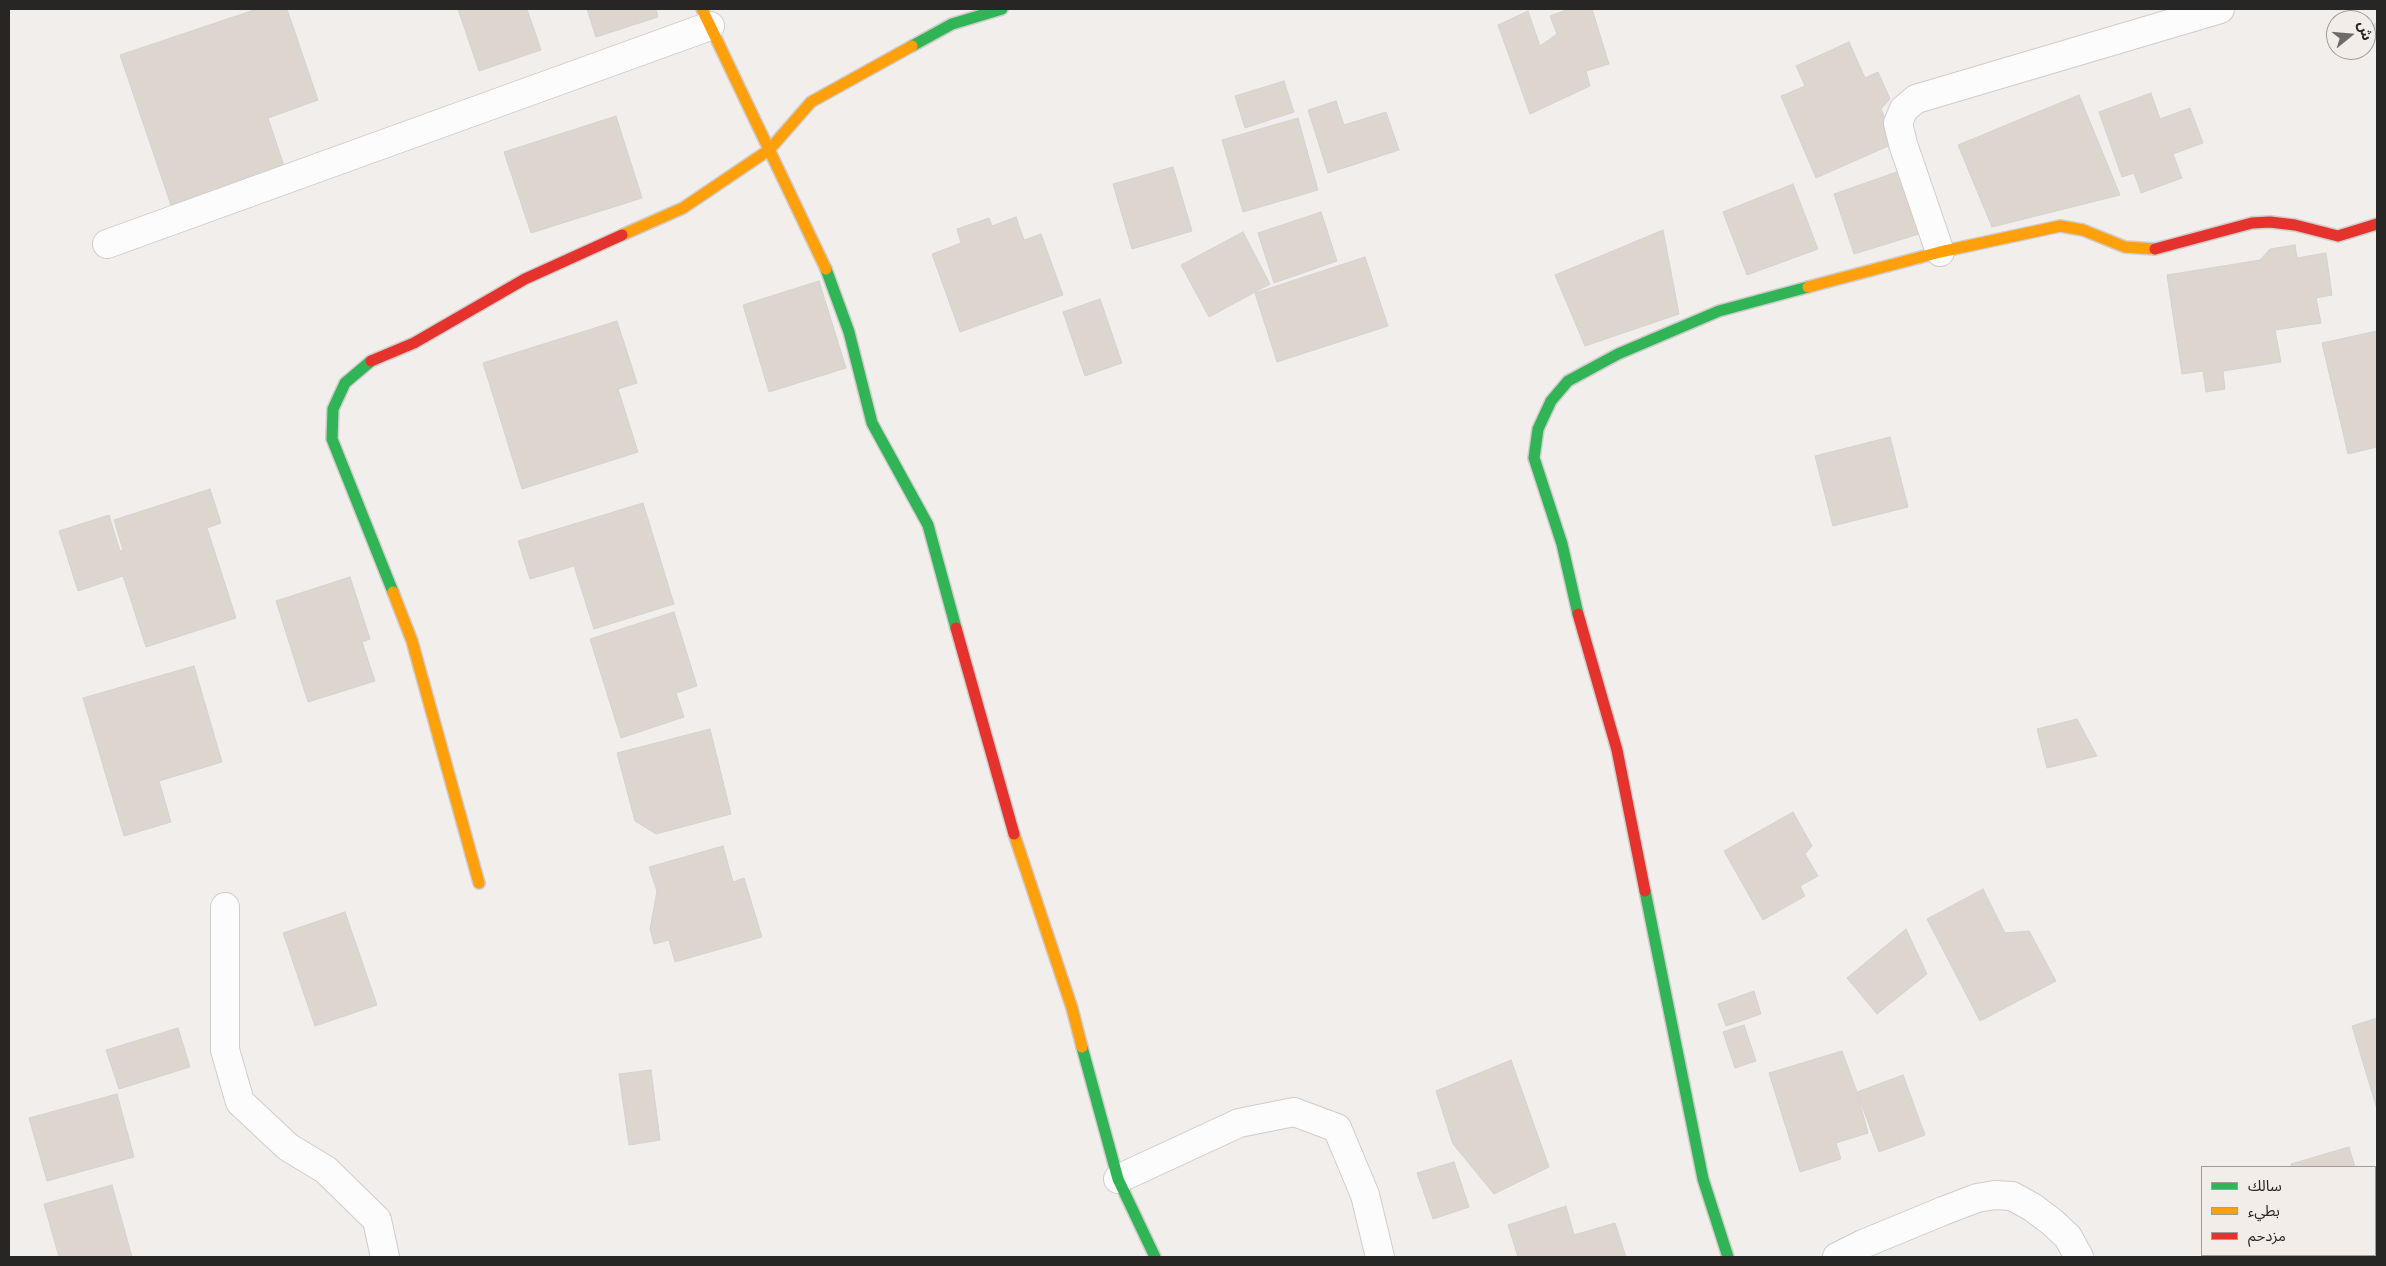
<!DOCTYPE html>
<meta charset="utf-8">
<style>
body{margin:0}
#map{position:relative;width:2386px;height:1266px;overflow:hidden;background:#f1eeeb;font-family:"Sofia Sans Condensed","Noto Sans Arabic",sans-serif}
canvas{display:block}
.frame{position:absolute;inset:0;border:10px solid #282624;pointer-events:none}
.legend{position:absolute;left:2201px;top:1166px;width:175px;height:90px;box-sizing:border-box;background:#f3ede9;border:1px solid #a29d9a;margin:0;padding:6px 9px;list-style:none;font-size:15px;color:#282624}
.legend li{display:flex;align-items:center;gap:10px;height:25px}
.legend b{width:25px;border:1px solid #a29d9a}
.north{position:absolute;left:2326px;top:10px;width:50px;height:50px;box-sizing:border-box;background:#f3ede9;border:1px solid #a29d9a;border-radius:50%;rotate:73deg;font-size:14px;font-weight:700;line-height:20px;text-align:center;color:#282624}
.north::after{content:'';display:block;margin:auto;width:18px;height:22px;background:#6e6c6a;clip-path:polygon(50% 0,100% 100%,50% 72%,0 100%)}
</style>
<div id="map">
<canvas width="2386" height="1266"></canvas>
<div class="frame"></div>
<ul class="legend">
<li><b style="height:6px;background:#30b455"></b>سالك</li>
<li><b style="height:6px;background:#ff9f0a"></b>بطيء</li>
<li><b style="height:6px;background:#e5322d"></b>مزدحم</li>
</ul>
<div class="north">ش</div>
</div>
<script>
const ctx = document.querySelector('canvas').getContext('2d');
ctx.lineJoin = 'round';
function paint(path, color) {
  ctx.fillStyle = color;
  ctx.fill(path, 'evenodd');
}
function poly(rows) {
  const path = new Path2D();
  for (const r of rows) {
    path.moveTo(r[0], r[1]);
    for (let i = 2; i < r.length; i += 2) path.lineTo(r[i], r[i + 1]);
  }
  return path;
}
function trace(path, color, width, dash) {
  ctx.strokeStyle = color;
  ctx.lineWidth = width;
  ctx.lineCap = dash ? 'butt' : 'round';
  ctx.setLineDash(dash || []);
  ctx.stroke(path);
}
const building = poly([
 [257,9,287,9,318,100,268,118,286,172,173,211,120,55,257,9],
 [458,9,527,9,541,50,479,71,458,9],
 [587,9,656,9,658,17,596,37,587,9],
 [1569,9,1592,9,1609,64,1586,71,1590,86,1530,114,1498,25,1528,11,1540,46,1557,34,1550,16,1569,9],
 [2377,23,2377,43,2370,26,2377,23],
 [1849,42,1865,78,1878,72,1890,99,1881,109,1895,143,1816,178,1781,96,1805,86,1796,66,1849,42],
 [1284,81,1294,112,1245,128,1235,96,1284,81],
 [2151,93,2160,119,2190,108,2203,143,2173,154,2182,178,2141,193,2134,173,2122,177,2099,112,2151,93],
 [2079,95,2120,195,1992,227,1958,145,2079,95],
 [1336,101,1344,125,1386,112,1399,150,1328,173,1308,110,1336,101],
 [616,116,642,198,531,233,504,152,616,116],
 [1298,118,1318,190,1243,212,1222,140,1298,118],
 [1173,167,1192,231,1132,249,1113,184,1173,167],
 [1911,167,1932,230,1854,254,1834,194,1911,167],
 [1793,184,1818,249,1747,275,1723,212,1793,184],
 [1321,212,1337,261,1274,283,1258,233,1321,212],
 [1016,217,1024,240,1041,234,1063,295,960,332,932,254,961,243,957,229,989,218,992,226,1016,217],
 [1663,230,1679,314,1585,346,1555,275,1663,230],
 [1243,232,1270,284,1209,317,1181,265,1243,232],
 [2295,245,2297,258,2326,253,2332,295,2316,298,2321,323,2275,330,2281,362,2223,371,2225,389,2206,392,2203,371,2182,374,2167,275,2260,260,2270,249,2295,245],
 [1365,257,1388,326,1277,362,1255,293,1365,257],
 [819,281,846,368,769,392,743,305,819,281],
 [1100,299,1122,363,1085,376,1063,312,1100,299],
 [617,321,637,383,618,389,638,452,522,489,483,363,617,321],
 [2377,331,2377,447,2348,454,2322,343,2377,331],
 [1890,437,1908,507,1833,526,1815,456,1890,437],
 [210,489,221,523,207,528,236,618,146,647,123,576,78,591,59,531,109,515,120,551,123,550,114,520,210,489],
 [643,503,674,604,594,629,574,566,530,579,518,541,643,503],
 [350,577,370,639,362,642,375,681,308,702,276,601,350,577],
 [674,612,697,686,676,693,684,717,621,738,590,639,674,612],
 [194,666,222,762,159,781,171,822,124,836,83,698,194,666],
 [2077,719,2097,756,2047,768,2037,729,2077,719],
 [710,729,731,814,656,834,635,821,617,753,710,729],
 [1793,812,1812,846,1805,854,1818,876,1800,886,1805,896,1763,920,1724,851,1793,812],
 [723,846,733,882,744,878,762,937,675,962,669,940,654,944,650,929,657,891,649,867,723,846],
 [1983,889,2005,933,2029,931,2056,981,1980,1021,1927,919,1983,889],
 [345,912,377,1005,315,1026,283,933,345,912],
 [1906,929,1927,974,1877,1014,1847,978,1906,929],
 [1754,991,1761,1014,1726,1026,1718,1004,1754,991],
 [2377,1018,2377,1109,2352,1026,2377,1018],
 [1744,1025,1756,1061,1735,1068,1723,1032,1744,1025],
 [178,1028,190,1067,119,1089,106,1050,178,1028],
 [1842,1051,1857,1092,1868,1133,1836,1143,1841,1159,1800,1172,1769,1073,1842,1051],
 [1511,1060,1549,1167,1494,1194,1453,1144,1436,1091,1511,1060],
 [651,1070,660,1140,629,1145,619,1074,651,1070],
 [1903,1075,1925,1135,1879,1152,1857,1092,1903,1075],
 [117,1094,134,1157,47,1181,29,1118,117,1094],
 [2349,1147,2355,1167,2292,1167,2291,1164,2349,1147],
 [1454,1162,1469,1207,1433,1219,1417,1173,1454,1162],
 [112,1185,132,1257,59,1257,44,1204,112,1185],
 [1566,1206,1574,1235,1615,1223,1626,1257,1518,1257,1508,1225,1566,1206],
 [2317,1255,2344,1255,2335,1257,2318,1257,2317,1255]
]);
const street = poly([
 [107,244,710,26],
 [1940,252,1903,144,1898,123,1904,109,1916,99,2220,9],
 [225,907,225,1050,240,1102,288,1147,326,1170,377,1220,385,1257],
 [1118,1179,1239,1123,1294,1112,1337,1128,1365,1195,1380,1257],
 [1837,1257,1863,1244,1943,1211,1977,1198,1995,1195,2012,1196,2032,1207,2052,1222,2068,1237,2079,1257]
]);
const fast = poly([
 [912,46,952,24,1002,9],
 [826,269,849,332,872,423,928,525,956,628],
 [371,361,345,383,333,409,332,439,393,592],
 [1578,614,1562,544,1534,458,1538,429,1551,401,1568,381,1618,354,1719,311,1808,287],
 [1645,891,1703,1179,1728,1257],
 [1082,1047,1118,1179,1155,1257]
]);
const slow = poly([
 [702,9,826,269],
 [622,235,683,208,769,150,811,102,912,46],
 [1808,287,1940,252,2060,226,2083,230,2125,247,2155,249],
 [393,592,412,641,479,883],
 [1014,834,1072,1008,1082,1047]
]);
const jam = poly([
 [2155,249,2252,223,2270,222,2295,225,2338,236,2377,224],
 [371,361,414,343,525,279,622,235],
 [1578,614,1617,750,1645,891],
 [956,628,1014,834]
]);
paint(building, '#dcd6cf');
trace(building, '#d4d1d0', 1);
trace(street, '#cfcccb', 30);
trace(fast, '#cfcccb', 14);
trace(slow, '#cfcccb', 14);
trace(jam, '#cfcccb', 14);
trace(street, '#fdfcfc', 28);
trace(fast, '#30b455', 11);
trace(slow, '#ff9f0a', 11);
trace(jam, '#e5322d', 11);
</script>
